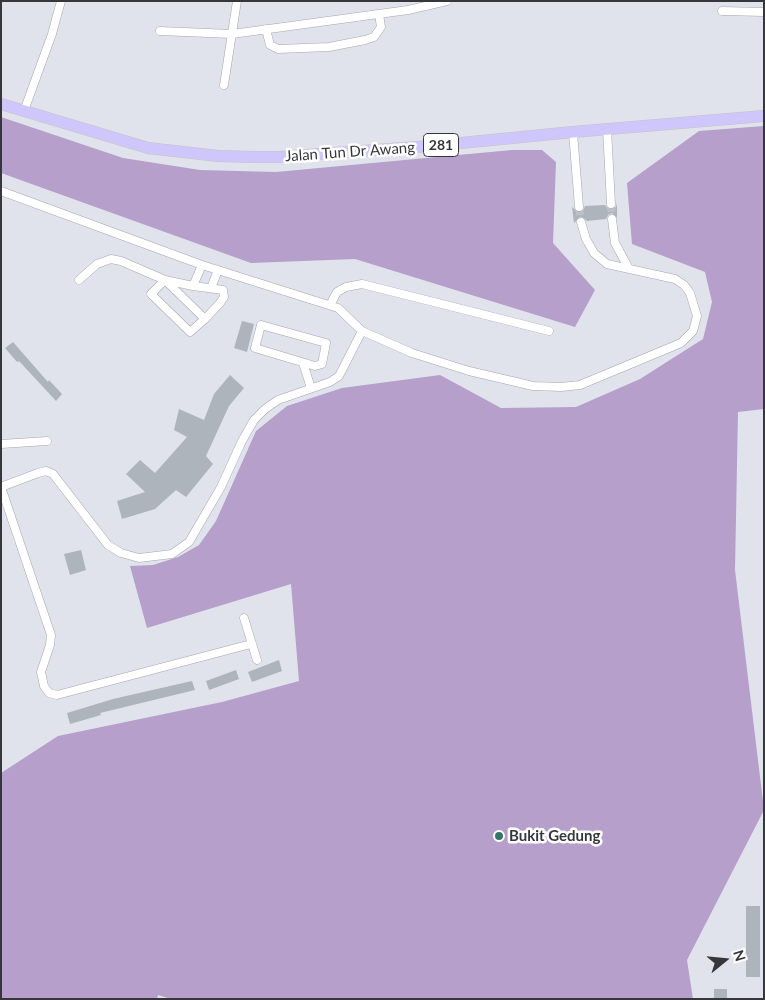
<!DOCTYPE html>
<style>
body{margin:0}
#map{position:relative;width:765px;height:1000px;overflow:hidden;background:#e0e3ec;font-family:Lato,sans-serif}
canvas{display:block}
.frame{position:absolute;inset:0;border:2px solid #36373b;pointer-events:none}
.north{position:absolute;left:700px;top:935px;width:50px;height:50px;-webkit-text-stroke:4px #fff;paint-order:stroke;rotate:73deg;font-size:14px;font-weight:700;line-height:20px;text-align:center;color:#36373b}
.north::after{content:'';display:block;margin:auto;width:18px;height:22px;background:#36373b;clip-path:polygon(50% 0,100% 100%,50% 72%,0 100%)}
</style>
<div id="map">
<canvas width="765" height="1000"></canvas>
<div class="frame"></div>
<div class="north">N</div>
</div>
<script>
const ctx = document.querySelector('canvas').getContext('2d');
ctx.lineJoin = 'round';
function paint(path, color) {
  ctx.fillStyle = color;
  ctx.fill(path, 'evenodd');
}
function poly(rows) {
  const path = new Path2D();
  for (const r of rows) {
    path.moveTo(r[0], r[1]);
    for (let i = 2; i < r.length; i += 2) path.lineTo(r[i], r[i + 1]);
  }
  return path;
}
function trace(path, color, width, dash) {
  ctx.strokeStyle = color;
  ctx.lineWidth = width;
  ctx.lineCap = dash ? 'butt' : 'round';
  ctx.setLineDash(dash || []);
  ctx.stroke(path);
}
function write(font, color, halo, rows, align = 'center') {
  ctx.font = font + ' Lato,sans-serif';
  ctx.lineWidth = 5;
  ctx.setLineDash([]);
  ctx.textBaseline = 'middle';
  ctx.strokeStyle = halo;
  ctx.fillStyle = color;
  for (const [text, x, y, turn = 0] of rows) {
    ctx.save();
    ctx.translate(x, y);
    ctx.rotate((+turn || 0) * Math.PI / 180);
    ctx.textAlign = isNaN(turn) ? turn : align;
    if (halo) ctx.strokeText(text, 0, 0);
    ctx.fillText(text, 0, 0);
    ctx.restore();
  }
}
const forest = poly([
 [1,117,123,158,200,170,276,172,512,150,542,150,556,162,553,243,595,290,575,327,355,259,251,263,1,173],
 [764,126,764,409,738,412,735,570,764,810,687,960,693,999,171,999,158,995,157,999,1,999,1,773,58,736,222,702,299,681,291,584,147,628,130,566,153,565,178,557,199,545,216,521,256,431,287,406,342,388,440,375,501,408,576,407,640,379,703,339,712,302,705,272,632,244,627,183,699,131]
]);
const building = poly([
 [617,203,617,218,612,213,608,215,606,219,587,221,584,218,580,217,574,223,572,207,579,213,583,211,585,206,605,205,608,209,612,210,616,207],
 [242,321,254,324,247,352,234,348],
 [13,342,48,382,49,380,62,394,56,401,19,361,17,362,5,348],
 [230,375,244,388,229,406,206,456,213,464,186,497,176,490,155,509,122,519,117,501,145,492,126,474,140,460,155,473,187,437,174,430,179,409,204,420,214,394],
 [81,550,86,570,70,575,64,554],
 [279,660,282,671,252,682,248,672],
 [236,670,239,679,209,690,206,681],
 [192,681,195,690,100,713,101,715,70,724,67,713,113,699],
 [746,906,760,906,760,977,746,977],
 [714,989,727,989,727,999,714,999]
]);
const streetTunnel = poly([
 [611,204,612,219],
 [579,207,581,222]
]);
const street = poly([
 [722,11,764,12],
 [266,29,270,45,278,49,329,47,365,40,374,37,381,27,379,14],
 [160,31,232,34,408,10,447,1],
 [224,85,237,1],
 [24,111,52,34,61,1],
 [607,129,611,204],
 [573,132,579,207],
 [1,191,202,265,338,308,362,331,412,353,469,371,533,386,561,387,580,385,681,343,693,331,697,316,690,293,684,285,675,279,607,264,594,253,586,239,581,222],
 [612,219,615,243,628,267],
 [79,280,97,264,111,259,121,261,165,280,193,286,223,290,224,297,220,303,205,319,190,332,151,294,165,280,205,319],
 [193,286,202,265],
 [211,288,218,270],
 [330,305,337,292,346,287,362,284,549,331],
 [261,325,326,343,322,364,315,366,255,348,261,325],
 [303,363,311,388],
 [1,444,47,441],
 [1,487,38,473,46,471,53,474,108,545,121,553,139,558,172,554,189,542,221,487,242,441,254,420,265,409,278,400,330,382,339,376,362,331],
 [1,487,51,635,50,645,41,672,44,686,49,693,57,695,251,644],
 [244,618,257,660]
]);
const primary = poly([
 [1,104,148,148,218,156,254,157,279,157,430,146,573,132,764,116]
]);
const markers = [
 [499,836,5,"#347565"]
];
const shields = [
 [441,145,35]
];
const shieldNames = [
 ["281",441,145]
];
const streetNames = [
 ["Jalan Tun Dr Awang",350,152,-4]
];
const poiNames = [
 ["Bukit Gedung",509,836]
];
paint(forest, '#b69fca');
paint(building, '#aeb4bb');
trace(streetTunnel, '#bec1c9', 8, [8, 4]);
trace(street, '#a3a6ae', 9);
trace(primary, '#c3c3c4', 12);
trace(street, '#fff', 8);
trace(primary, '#cfc7fc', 11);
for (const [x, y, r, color] of markers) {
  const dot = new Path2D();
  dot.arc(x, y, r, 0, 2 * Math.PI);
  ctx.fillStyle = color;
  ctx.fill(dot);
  trace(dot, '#fff', 2);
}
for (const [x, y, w] of shields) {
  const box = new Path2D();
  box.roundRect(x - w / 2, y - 11.5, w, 23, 4);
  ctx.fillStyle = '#fff';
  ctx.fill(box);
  trace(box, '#36373b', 1);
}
write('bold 14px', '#36373b', null, shieldNames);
write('15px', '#36373b', '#fff', streetNames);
write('bold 15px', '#36373b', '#fff', poiNames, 'left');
</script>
